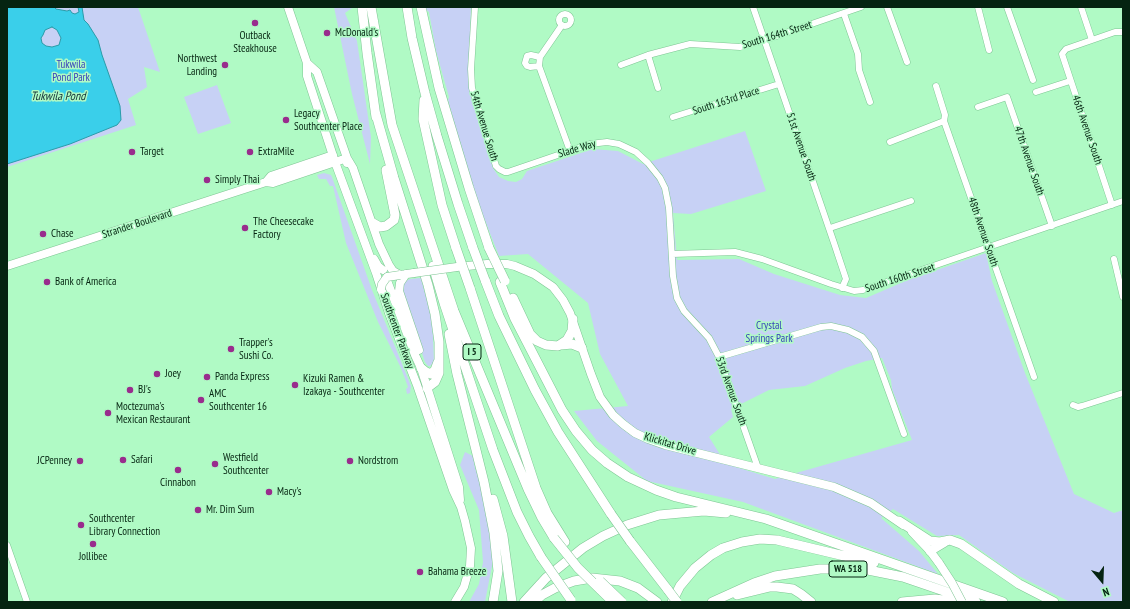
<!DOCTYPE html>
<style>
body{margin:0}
#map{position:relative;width:1130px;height:609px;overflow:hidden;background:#b0fac5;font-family:"PT Sans Narrow",sans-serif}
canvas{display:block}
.frame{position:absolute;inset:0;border:8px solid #052411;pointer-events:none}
.north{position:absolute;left:1082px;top:561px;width:40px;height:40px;-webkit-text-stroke:3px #b0fac5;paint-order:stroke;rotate:161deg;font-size:11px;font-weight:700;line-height:16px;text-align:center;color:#052411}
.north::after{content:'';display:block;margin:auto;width:14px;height:18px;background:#052411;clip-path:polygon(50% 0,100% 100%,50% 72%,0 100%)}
</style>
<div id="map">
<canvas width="1130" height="609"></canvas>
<div class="frame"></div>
<div class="north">N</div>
</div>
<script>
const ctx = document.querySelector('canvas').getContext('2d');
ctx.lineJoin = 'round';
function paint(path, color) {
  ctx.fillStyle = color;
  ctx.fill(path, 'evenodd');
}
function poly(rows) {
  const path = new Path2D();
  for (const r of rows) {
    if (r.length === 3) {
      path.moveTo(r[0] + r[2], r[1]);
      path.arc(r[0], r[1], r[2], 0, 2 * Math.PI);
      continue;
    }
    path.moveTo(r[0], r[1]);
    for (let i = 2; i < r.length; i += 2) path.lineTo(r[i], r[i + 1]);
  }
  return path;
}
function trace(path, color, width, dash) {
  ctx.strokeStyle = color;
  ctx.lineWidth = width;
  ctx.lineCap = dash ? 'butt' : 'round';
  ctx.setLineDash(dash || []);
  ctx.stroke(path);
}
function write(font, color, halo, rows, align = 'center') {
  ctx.font = font + ' "PT Sans Narrow",sans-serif';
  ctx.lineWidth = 3;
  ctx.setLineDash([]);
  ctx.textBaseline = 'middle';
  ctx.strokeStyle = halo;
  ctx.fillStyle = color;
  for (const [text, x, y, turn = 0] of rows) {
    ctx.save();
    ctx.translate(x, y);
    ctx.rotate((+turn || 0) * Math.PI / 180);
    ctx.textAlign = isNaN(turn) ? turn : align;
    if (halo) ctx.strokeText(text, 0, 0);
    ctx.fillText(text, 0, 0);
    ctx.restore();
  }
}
const green = poly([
 [7,7,138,7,160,72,144,67,147,87,128,99,136,125,7,167],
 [334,7,352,7,352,8,345,13,357,41,371,137,370,164,352,94],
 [425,7,471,7,469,65,469,82,470,92,493,168,499,177,508,181,516,182,522,179,527,171,593,149,618,151,643,164,745,131,766,191,691,214,673,213,677,260,739,259,774,274,840,295,866,298,908,280,986,253,992,281,1025,373,1074,494,1114,513,1123,510,1123,602,1070,602,1013,573,959,535,937,536,893,509,881,518,919,551,938,574,743,502,647,481,597,441,574,411,628,406,600,354,588,303,528,254,499,256,480,208,462,153,448,100,449,97,436,51,429,12,426,10],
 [882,358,891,380,892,389,912,440,775,479,726,464,709,437,733,417,731,409,769,390,805,386,845,368,866,361],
 [217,85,231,123,198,134,184,97],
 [324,173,331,175,332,177,372,290,411,386,410,393,407,394,406,389,408,387,401,368,378,322,346,243,333,186,330,186,326,179,319,179,317,175],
 [421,278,431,316,433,336,434,362,430,366,428,366,425,362,402,292,404,282,410,279],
 [465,452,473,456,475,468,480,480,494,555,485,602,469,602,479,584,483,562,479,510,460,465]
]);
const water = poly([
 [7,7,54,7,56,9,67,11,70,10,72,13,75,14,79,12,78,7,82,7,84,20,88,24,98,40,102,55,120,106,121,120,117,125,70,144,7,164,7,7],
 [52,27,57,30,61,38,59,45,52,47,46,46,42,43,41,38,43,35,45,30,52,27]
]);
const minor = poly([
 [475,7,471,69,472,88,496,166,499,169,505,172,508,172,590,144,607,142,619,144,636,152,648,163,660,178,665,188,669,208,673,276,677,298,684,311,709,338,719,357,758,468],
 [753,7,834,243,846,279,842,288],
 [887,7,907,62],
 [978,7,989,50],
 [1007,7,1033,80],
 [1081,7,1092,40],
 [844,14,858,54,859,70,870,102],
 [565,20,6],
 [562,25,540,57,539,66,570,151],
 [648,55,658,88],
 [621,65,648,55,690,44,740,47,765,40,861,7],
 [539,66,530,67,527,66,525,63,527,56,531,55,540,57],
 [936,86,945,115,944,121,1034,377],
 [1036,92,1070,81],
 [978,107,1007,97,1052,226],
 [673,117,779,84],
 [890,142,944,121],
 [1112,205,1062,54,1066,49,1092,40,1115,32,1123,32],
 [830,228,911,201],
 [672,254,735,252,762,259,831,284,854,291,863,290,1123,201],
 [1114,259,1123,297],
 [719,357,821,327,831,326,848,330,862,337,874,351,904,434],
 [1073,405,1078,407,1082,406,1123,393],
 [7,545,27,602]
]);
const major = poly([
 [288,7,307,63,307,76,335,162,376,273,389,313,417,385,453,490,461,507,465,521,471,548,470,566,464,587,455,602],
 [307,63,317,72,347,158,347,163],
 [347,158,353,168,379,244,389,265,393,271,400,275,414,273],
 [266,182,271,176,333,155],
 [374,259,378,266,383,270],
 [7,266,266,182,273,183,347,158],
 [457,267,487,264,507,264,515,266,534,274,553,287,563,300,570,313,591,374,600,397,613,415,623,424,635,433,648,439,665,445,834,487,871,503,903,525],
 [406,274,400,283,399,291,419,350],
 [388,283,415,355,421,368,459,487,460,500],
 [912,532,930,551,939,563]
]);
const highway = poly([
 [362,7,367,53,376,117],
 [371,7,392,125,454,311,528,489,542,518,554,538],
 [407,7,412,38,425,93,437,136,458,204,473,248],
 [421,7,439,88,469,188,489,248],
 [424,100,423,119,442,205,456,248],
 [375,111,394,178,428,285,435,314,439,342,439,373,435,382,427,388],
 [373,223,380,227,386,226,394,220,395,215,386,170],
 [433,266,444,303,493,450,517,512,529,536,541,557],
 [485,280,499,316,535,390,558,432,611,514],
 [500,282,515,319,562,410,576,431,592,450,607,463,628,477,656,490,676,497,766,519,1003,602],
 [470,288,536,488,547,513,565,542],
 [513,298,530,334,537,341,546,345,558,346,567,340,572,331,573,319],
 [449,334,457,374,484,482,494,533,498,571,493,602],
 [561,345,572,344,582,348],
 [421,368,426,372,431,374,435,370,438,362],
 [493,499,503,536,512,602],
 [899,521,930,541,940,542,950,540,961,544,1019,584,1054,602],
 [630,541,668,590],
 [930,551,945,542],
 [737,595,770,587,777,587,793,589,801,594,811,602],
 [524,602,546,578,583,548,603,536,627,525,659,515,681,513,704,511,726,513],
 [534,602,542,595,555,588,574,581,592,578,620,581,638,588,657,602],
 [672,602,680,586,695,568,711,555,723,548,742,542,760,539,777,540,874,563],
 [712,602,754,583,775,576,820,569,845,569,868,570,903,577,976,602],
 [902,602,935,599,959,602]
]);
const majorBridge = poly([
 [414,273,457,267],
 [381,289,382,284,387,277,400,275],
 [939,563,952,583,962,602]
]);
const highwayBridge = poly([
 [456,248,470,288],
 [473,248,485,280],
 [489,248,505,281],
 [611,514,630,541],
 [554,538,578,568,613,602],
 [541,557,571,600],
 [600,581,622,602],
 [668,590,677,602]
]);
const markers = [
 [255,23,4,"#992c8d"],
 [327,33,4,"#992c8d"],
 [225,65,4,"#992c8d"],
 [286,120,4,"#992c8d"],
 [132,152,4,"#992c8d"],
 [250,152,4,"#992c8d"],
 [207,180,4,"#992c8d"],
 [245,228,4,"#992c8d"],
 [43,234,4,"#992c8d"],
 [47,282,4,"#992c8d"],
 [231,349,4,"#992c8d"],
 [157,374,4,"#992c8d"],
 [207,377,4,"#992c8d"],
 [295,385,4,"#992c8d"],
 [130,390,4,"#992c8d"],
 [201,400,4,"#992c8d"],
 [108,413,4,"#992c8d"],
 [123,460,4,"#992c8d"],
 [80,461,4,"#992c8d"],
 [350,461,4,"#992c8d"],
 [215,464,4,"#992c8d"],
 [178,470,4,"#992c8d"],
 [269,492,4,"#992c8d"],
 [198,510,4,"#992c8d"],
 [81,525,4,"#992c8d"],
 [93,544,4,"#992c8d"],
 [420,572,4,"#992c8d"]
];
const shields = [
 [472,352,18],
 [848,569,38]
];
const shieldNames = [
 ["I 5",472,352],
 ["WA 518",848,569]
];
const poiNames = [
 ["McDonald's",335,33],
 ["Outback",255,36,"center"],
 ["Steakhouse",255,49,"center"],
 ["Northwest",217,59,"right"],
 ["Landing",217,72,"right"],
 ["Legacy",294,114],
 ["Southcenter Place",294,127],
 ["Target",140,152],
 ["ExtraMile",258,152],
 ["Simply Thai",215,180],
 ["The Cheesecake",253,222],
 ["Factory",253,235],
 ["Chase",51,234],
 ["Bank of America",55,282],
 ["Trapper's",239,343],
 ["Sushi Co.",239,356],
 ["Joey",165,374],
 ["Panda Express",215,377],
 ["Kizuki Ramen &",303,379],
 ["Izakaya - Southcenter",303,392],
 ["BJ's",138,390],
 ["AMC",209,394],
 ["Southcenter 16",209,407],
 ["Moctezuma's",116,407],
 ["Mexican Restaurant",116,420],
 ["Westfield",223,458],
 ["Southcenter",223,471],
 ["Safari",131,460],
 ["JCPenney",72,461,"right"],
 ["Nordstrom",358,461],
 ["Cinnabon",178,483,"center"],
 ["Macy's",277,492],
 ["Mr. Dim Sum",206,510],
 ["Southcenter",89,519],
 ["Library Connection",89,532],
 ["Jollibee",93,557,"center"],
 ["Bahama Breeze",428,572]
];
const streetNames = [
 ["South 164th Street",777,35,-17],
 ["South 163rd Place",726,101,-18],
 ["54th Avenue South",484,126,73],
 ["46th Avenue South",1087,130,71],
 ["51st Avenue South",801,147,71],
 ["Slade Way",577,149,-16],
 ["47th Avenue South",1029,161,71],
 ["Strander Boulevard",137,224,-18],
 ["48th Avenue South",983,232,71],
 ["South 160th Street",900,278,-18],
 ["Southcenter Parkway",397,331,70],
 ["53rd Avenue South",731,391,70],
 ["Klickitat Drive",670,444,17]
];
const parkNames = [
 ["Tukwila",71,65],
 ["Pond Park",71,78],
 ["Crystal",769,326],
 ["Springs Park",769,339]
];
const waterNames = [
 ["Tukwila Pond",58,97]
];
paint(green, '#c7d1f5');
paint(water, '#3acfea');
trace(water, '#2a9ca9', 1);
trace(minor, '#7ec693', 7);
trace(major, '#7ec693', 9);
trace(highway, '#7ec693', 10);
trace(minor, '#fff', 6);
trace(major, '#fff', 8);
trace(highway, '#fff', 9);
trace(majorBridge, '#7ec693', 9, []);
trace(highwayBridge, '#7ec693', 10, []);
trace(majorBridge, '#fff', 8);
trace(highwayBridge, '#fff', 9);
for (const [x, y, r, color] of markers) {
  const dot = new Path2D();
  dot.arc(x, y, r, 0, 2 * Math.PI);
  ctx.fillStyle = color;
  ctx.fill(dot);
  trace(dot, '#b0fac5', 1.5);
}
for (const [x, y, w] of shields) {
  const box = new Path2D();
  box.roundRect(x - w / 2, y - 8, w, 16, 3);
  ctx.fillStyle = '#b0fac5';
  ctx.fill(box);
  trace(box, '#052411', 1);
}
write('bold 10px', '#052411', null, shieldNames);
write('11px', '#052411', '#b0fac5', poiNames, 'left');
write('11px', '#052411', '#b0fac5', streetNames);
write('11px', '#3942bb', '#b0fac5', parkNames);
write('italic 12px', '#153339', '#b0fac5', waterNames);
</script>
